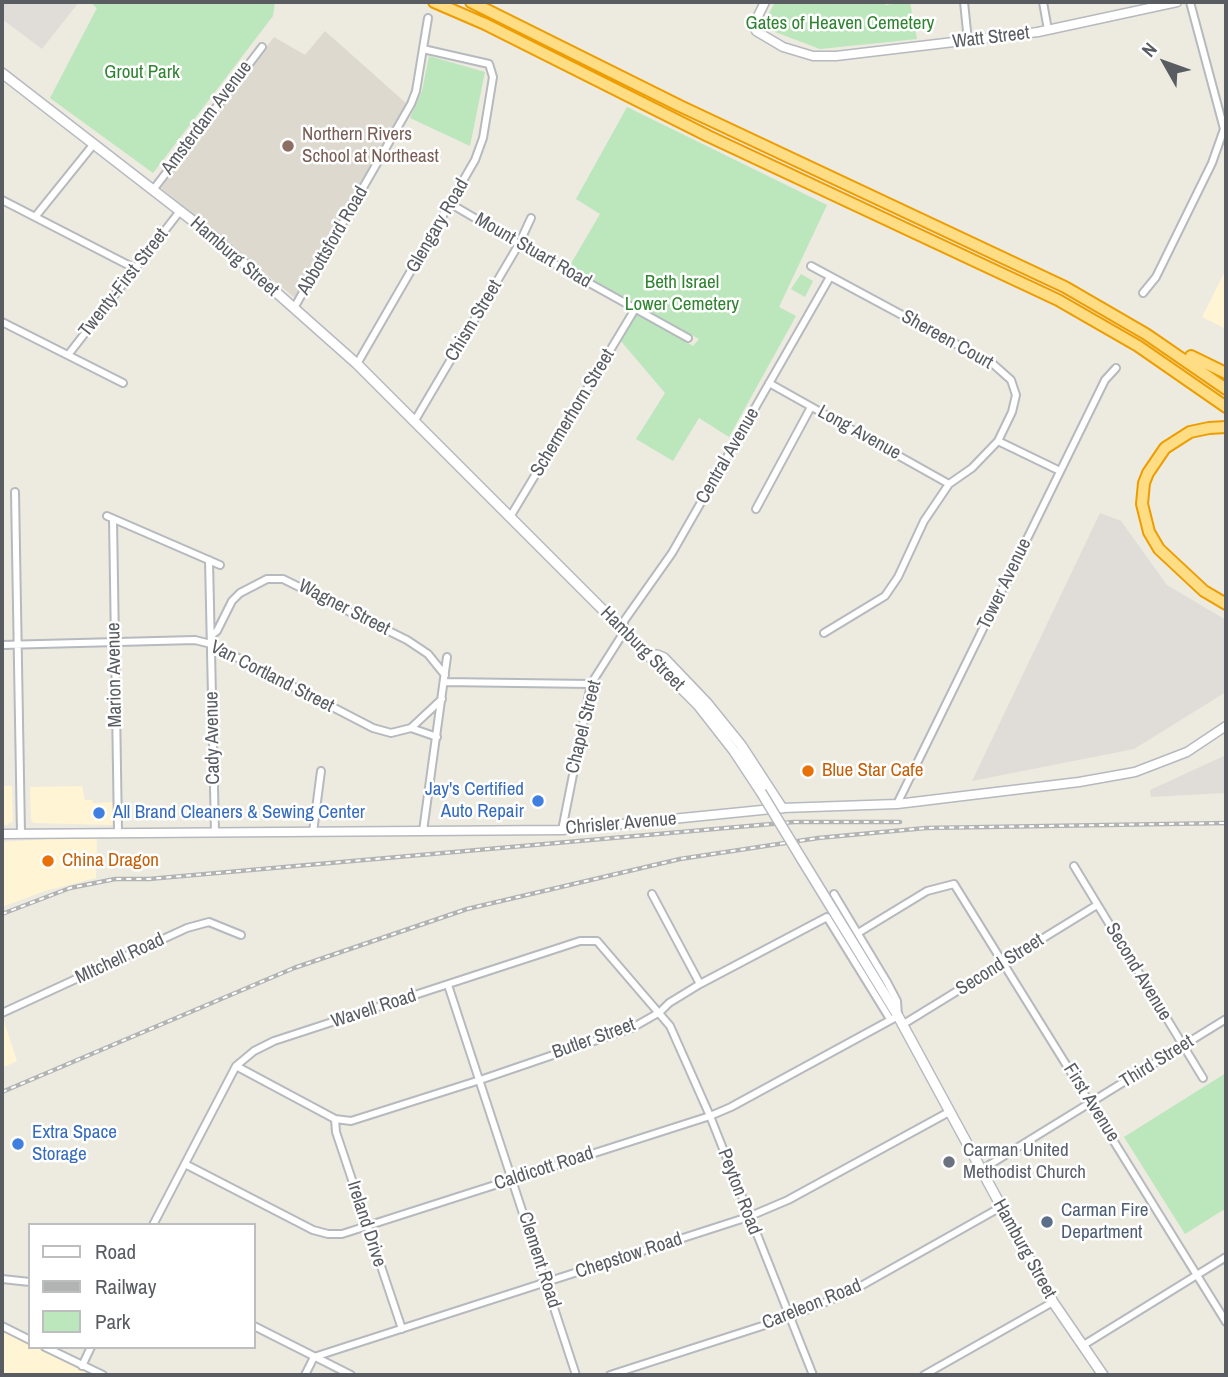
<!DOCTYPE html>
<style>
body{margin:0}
#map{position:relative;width:1228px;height:1377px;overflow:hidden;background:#edeae0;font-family:"Archivo Narrow",sans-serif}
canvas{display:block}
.frame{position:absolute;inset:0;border:4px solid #595d62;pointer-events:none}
.legend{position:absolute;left:28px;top:1223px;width:228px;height:126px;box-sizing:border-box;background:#fff;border:2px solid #bdbec0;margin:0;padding:9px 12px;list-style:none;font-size:21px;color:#595d62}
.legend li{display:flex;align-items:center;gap:14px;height:35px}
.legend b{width:35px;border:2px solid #bdbec0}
.north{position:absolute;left:1130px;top:28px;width:70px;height:70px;-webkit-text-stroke:5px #fff;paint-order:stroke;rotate:310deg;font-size:19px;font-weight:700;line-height:28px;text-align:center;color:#595d62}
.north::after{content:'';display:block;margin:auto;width:24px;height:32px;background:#595d62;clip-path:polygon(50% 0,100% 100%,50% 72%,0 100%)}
</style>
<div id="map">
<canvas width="1228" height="1377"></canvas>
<div class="frame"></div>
<ul class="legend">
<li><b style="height:9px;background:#fff"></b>Road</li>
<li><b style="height:9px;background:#b2b3b3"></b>Railway</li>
<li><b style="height:19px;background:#bce6bb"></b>Park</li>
</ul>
<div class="north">N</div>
</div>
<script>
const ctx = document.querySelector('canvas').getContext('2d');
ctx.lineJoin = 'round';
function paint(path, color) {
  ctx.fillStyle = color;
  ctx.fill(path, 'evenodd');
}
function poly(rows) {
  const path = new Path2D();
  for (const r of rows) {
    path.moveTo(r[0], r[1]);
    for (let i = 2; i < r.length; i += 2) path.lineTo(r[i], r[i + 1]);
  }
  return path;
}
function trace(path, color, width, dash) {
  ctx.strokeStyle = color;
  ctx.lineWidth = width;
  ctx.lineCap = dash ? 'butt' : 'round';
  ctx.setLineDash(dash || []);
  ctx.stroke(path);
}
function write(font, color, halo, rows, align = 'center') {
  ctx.font = font + ' "Archivo Narrow",sans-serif';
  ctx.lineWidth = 5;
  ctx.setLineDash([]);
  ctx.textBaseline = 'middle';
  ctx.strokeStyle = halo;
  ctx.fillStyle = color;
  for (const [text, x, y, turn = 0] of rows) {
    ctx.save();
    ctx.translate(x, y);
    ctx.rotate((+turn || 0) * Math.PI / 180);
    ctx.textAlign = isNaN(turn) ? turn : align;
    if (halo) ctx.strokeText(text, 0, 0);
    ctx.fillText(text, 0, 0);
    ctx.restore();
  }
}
const commercial = poly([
 [1226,269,1226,329,1202,317],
 [2,786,12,786,13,821,7,825,2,825],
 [82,786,85,800,92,800,93,803,114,802,114,825,33,823,31,819,30,787],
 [97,836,96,878,45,891,2,907,2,842],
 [4,1021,17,1061,2,1068,2,1022],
 [2,1331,30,1345,30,1347,35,1347,91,1375,2,1375]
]);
const industrial = poly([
 [2,2,79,2,42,49,2,19],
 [1100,513,1121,521,1167,585,1226,620,1226,692,1134,749,972,781],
 [1226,755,1226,793,1151,797,1150,790]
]);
const education = poly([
 [325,31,407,104,295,298,161,188,274,37,305,55]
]);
const green = poly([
 [90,2,275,2,273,16,153,173,50,98,97,8],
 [775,2,885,2,885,5,910,2,917,39,820,49,762,27],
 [429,56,485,72,470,146,410,118,422,91],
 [627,107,827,205,779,307,796,316,729,437,699,418,673,461,636,439,665,393,620,340,637,313,693,346,699,339,569,267,600,214,576,199],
 [801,274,813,281,805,297,791,289],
 [1226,1073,1226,1214,1223,1210,1185,1234,1124,1137]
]);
const minor = poly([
 [964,2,968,41],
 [1043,2,1048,30],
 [153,190,262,47],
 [2,200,136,269],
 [451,204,519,244,688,338],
 [35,217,93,145],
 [811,266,993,364,1011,380,1016,395,1012,412,998,441,972,468,949,484,924,521,898,577,885,596,824,633],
 [1143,293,1156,277,1212,163,1224,129,1190,2],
 [294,308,411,104,416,91,428,18],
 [2,322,123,383],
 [68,355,180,211],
 [357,364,475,160,483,138,493,77,489,64,423,49],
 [769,383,949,484],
 [414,422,519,244,531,218],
 [998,441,1060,471],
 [15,492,21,834],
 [756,509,811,407],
 [107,516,220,565],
 [510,517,635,309],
 [113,519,118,831],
 [209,560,215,833],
 [212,635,217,631,232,601,240,593,267,579,283,579,407,640,428,654,445,675],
 [2,645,195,640,211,644,373,728,391,733,411,728,442,699],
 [444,682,591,684],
 [411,728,437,737],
 [897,804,1105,380,1116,368],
 [562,830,591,684,624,632,624,621,672,553,830,277],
 [423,831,447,657],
 [313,832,321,771],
 [1074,866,1203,1078],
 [652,894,700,984],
 [858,933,927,891,954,884,1226,1322],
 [448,985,576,1375],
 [2,1013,187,928,209,922,241,935],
 [902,1025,1097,905],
 [236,1066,335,1119,351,1121,480,1080,632,1028,660,1012,669,1003,700,984,827,917,890,1019],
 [335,1119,336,1132,402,1329],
 [185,1164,313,1230,328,1234,342,1234,710,1116,731,1107,898,1016,897,1001,887,982,834,894],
 [981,1170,1226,1019],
 [153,1225,236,1066,254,1051,274,1041,580,941,597,941,670,1026,710,1116,813,1375],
 [2,1279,30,1282],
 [2,1326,30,1340],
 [254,1326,351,1375],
 [1082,1346,1226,1257],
 [45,1347,103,1375],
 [82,1366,91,1347],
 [305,1375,314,1357,748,1217,788,1200,949,1112],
 [610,1375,790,1317,852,1291,1001,1207],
 [924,1375,1053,1302]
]);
const tertiary = poly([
 [765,2,754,24,756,31,783,47,813,56,836,56,1038,32,1177,2],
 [2,834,562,830,782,808,897,804,1079,782,1135,772,1187,752,1226,726]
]);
const secondary = poly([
 [2,73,215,238,357,364,698,705,734,751,761,792],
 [651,657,657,655,664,658,707,703,741,745,782,808],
 [801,858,898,1016,1053,1302,1103,1375]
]);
const motorway = poly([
 [434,2,485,24,708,136,1058,300,1138,346,1226,407],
 [471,2,680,106,1065,287,1146,334,1226,389],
 [1191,356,1226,373],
 [1226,427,1209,428,1190,432,1165,448,1148,473,1144,483,1142,504,1149,532,1159,549,1204,591,1226,604]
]);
const rail = poly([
 [2,914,70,888,115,879,149,879,794,822,900,822],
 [2,1092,294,968,467,909,680,859,818,838,926,828,1226,823]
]);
const secondaryBridge = poly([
 [761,792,801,858]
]);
const markers = [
 [288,146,7,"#8d6e63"],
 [808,771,7,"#e8710a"],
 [538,801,7,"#3f7fe0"],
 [99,813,7,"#3f7fe0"],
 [48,861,7,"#e8710a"],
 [18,1144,7,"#3f7fe0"],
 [949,1162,7,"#6b7280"],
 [1047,1222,7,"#5c6f8a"]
];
const parkNames = [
 ["Gates of Heaven Cemetery",840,24],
 ["Grout Park",142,73],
 ["Beth Israel",682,283],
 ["Lower Cemetery",682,305]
];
const streetNames = [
 ["Watt Street",991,38,-7],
 ["Amsterdam Avenue",207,118,-53],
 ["Glengary Road",438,226,-60],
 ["Abbottsford Road",333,241,-60],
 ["Mount Stuart Road",533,251,30],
 ["Hamburg Street",234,257,41],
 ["Twenty-First Street",124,283,-52],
 ["Chism Street",474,321,-59],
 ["Shereen Court",947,340,29],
 ["Schermerhorn Street",573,413,-59],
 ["Long Avenue",859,433,29],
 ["Central Avenue",728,456,-60],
 ["Tower Avenue",1005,584,-64],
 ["Wagner Street",344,608,27],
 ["Hamburg Street",642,649,45],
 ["Marion Avenue",115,675,-91],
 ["Van Cortland Street",272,677,27],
 ["Chapel Street",584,727,-76],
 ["Cady Avenue",213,738,-91],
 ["Chrisler Avenue",621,824,-5],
 ["MItchell Road",120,959,-25],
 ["Second Street",1000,965,-32],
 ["Second Avenue",1138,972,59],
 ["Wavell Road",374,1009,-18],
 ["Butler Street",594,1039,-20],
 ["Third Street",1157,1062,-32],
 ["First Avenue",1091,1103,58],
 ["Caldicott Road",544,1169,-18],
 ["Peyton Road",739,1192,69],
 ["Ireland Drive",366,1224,72],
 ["Hamburg Street",1024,1249,61],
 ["Chepstow Road",629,1256,-18],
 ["Clement Road",539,1260,72],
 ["Careleon Road",812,1305,-22]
];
const educationNames = [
 ["Northern Rivers",302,135],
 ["School at Northeast",302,157]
];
const foodNames = [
 ["Blue Star Cafe",822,771],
 ["China Dragon",62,861]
];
const shopNames = [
 ["Jay's Certified",524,790,"right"],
 ["Auto Repair",524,812,"right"],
 ["All Brand Cleaners & Sewing Center",113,813],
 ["Extra Space",32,1133],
 ["Storage",32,1155]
];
const worshipNames = [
 ["Carman United",963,1151],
 ["Methodist Church",963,1173]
];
const serviceNames = [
 ["Carman Fire",1061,1211],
 ["Department",1061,1233]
];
paint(commercial, '#fff4d3');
paint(industrial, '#e0ddd8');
paint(education, '#ddd9cf');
paint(green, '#bce6bb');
trace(minor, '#b6b9be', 10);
trace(tertiary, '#b6b9be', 11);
trace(secondary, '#b6bac0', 12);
trace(motorway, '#ed9d00', 14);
trace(minor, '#fff', 6);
trace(tertiary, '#fff', 8);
trace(secondary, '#fff', 9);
trace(motorway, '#ffdd85', 10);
trace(rail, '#b2b3b3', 4.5);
trace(rail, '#fff', 2, [5]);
trace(secondaryBridge, '#b6bac0', 12, []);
trace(secondaryBridge, '#fff', 9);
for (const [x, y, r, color] of markers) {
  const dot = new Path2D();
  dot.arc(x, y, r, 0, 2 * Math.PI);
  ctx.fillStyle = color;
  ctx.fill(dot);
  trace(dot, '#fff', 2.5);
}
write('19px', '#2f8331', '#fff', parkNames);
write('19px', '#595d62', '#fff', streetNames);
write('19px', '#785e54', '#fff', educationNames, 'left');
write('19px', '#c56008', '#fff', foodNames, 'left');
write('19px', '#366cbe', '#fff', shopNames, 'left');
write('19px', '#5b616d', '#fff', worshipNames, 'left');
write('19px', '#4e5e75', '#fff', serviceNames, 'left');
</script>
